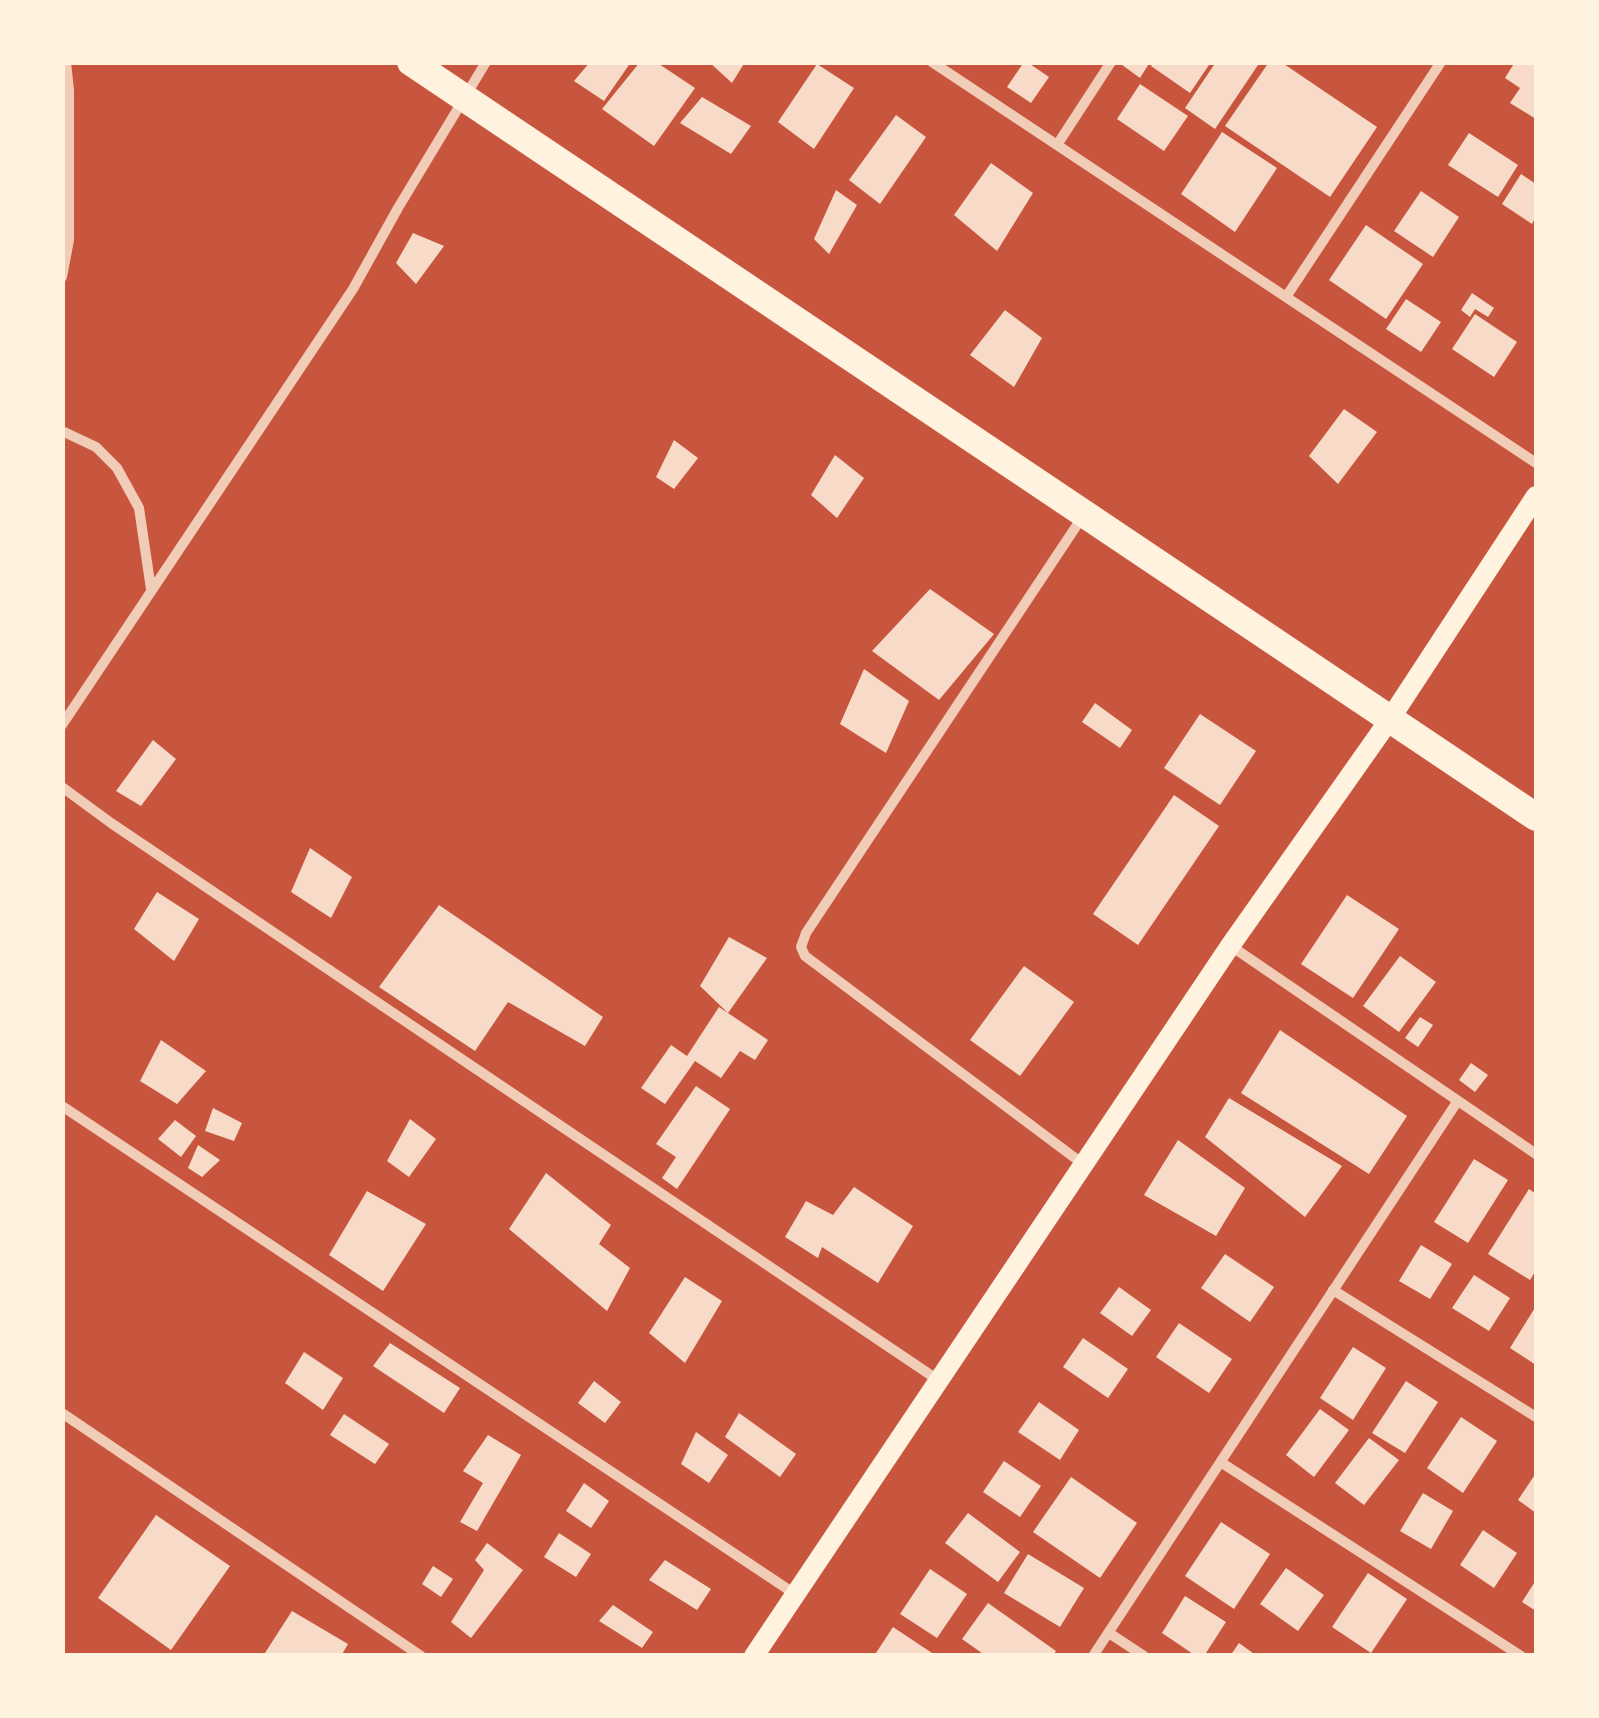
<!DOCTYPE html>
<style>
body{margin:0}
#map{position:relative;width:1599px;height:1718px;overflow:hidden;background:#c8553d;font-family:"Asap Condensed",sans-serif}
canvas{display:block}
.frame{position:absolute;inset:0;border:65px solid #fff3e0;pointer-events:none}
</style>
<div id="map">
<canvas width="1599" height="1718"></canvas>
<div class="frame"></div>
</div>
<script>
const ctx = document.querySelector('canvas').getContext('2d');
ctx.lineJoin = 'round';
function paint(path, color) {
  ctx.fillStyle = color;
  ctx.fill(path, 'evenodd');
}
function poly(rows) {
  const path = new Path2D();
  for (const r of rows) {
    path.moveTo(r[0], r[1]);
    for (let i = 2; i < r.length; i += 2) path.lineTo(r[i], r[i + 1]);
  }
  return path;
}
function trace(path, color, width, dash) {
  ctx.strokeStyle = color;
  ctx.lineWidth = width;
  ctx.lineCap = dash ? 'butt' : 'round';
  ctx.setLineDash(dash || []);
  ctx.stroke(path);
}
const building = poly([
 [590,62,631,62,604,101,574,81],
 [640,62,656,62,695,88,654,146,602,109],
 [709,62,745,62,732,83],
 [1024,62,1027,62,1049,77,1031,103,1007,87],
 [1118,62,1150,62,1140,78],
 [1154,62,1211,62,1190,93,1151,66],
 [1216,62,1260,62,1215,129,1185,108],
 [1269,62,1281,62,1377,127,1330,197,1225,126],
 [1515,62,1536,62,1536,119,1510,103,1520,88,1505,78],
 [817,64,854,88,814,149,778,122],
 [1140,84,1188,116,1164,151,1117,119],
 [702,97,751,126,731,154,680,123],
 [896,115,926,137,880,204,849,180],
 [1222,132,1277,168,1235,232,1181,194],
 [1469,133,1518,165,1498,197,1448,165],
 [991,163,1033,193,997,251,954,215],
 [1521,174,1536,184,1536,216,1532,224,1502,204],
 [836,190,857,205,829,254,814,239],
 [1421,191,1459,217,1433,257,1394,231],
 [1366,225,1423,264,1386,319,1329,280],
 [413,233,444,246,416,284,396,263],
 [1472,293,1494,308,1488,317,1475,309,1470,317,1461,310],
 [1406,299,1441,322,1421,352,1386,329],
 [1005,310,1042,338,1014,387,970,355],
 [1475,314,1517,342,1494,377,1452,349],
 [1344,409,1377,432,1338,484,1309,456],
 [674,440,698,458,674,489,656,477],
 [835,455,864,478,837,518,811,495],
 [930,589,994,634,939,700,872,651],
 [864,669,909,701,886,753,840,724],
 [1095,703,1132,730,1120,748,1082,722],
 [1200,714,1256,751,1220,805,1164,768],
 [153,740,176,759,141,806,116,791],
 [1174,795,1219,826,1138,945,1093,914],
 [310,848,352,877,331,918,291,892],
 [157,892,199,919,174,961,134,929],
 [1347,895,1399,929,1353,998,1301,964],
 [439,905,603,1017,585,1046,508,1002,475,1051,379,987],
 [729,937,767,958,728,1013,700,986],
 [1400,956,1436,982,1399,1032,1363,1006],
 [1024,966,1074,1002,1020,1076,970,1040],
 [719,1007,768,1040,755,1060,740,1051,721,1078,695,1061,665,1104,641,1088,671,1045,687,1056],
 [1420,1017,1433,1025,1418,1047,1405,1038],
 [1280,1030,1407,1116,1369,1174,1241,1093],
 [161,1040,206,1071,177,1104,140,1081],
 [1471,1063,1488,1075,1475,1092,1459,1080],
 [696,1086,730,1109,677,1189,662,1178,676,1157,656,1144],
 [1229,1098,1342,1166,1305,1217,1205,1137],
 [213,1108,242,1123,234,1141,205,1131],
 [410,1119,436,1139,409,1177,387,1161],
 [175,1120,196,1136,181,1157,158,1139],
 [1178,1140,1245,1188,1216,1236,1144,1195],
 [198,1145,220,1160,202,1177,188,1168],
 [1474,1159,1508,1180,1468,1243,1434,1222],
 [546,1173,611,1225,599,1244,630,1268,607,1311,509,1229],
 [854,1187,913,1226,878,1283,822,1247,818,1258,785,1237,806,1201,833,1215],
 [1529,1189,1536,1194,1536,1270,1530,1280,1488,1254],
 [367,1191,426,1224,383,1291,329,1255],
 [1421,1245,1452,1264,1430,1299,1399,1281],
 [1225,1254,1274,1287,1250,1322,1201,1288],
 [1474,1275,1510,1298,1489,1331,1452,1308],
 [685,1277,722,1301,685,1363,649,1333],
 [1119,1287,1151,1310,1132,1336,1100,1313],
 [1536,1306,1536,1365,1510,1348],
 [1179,1323,1232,1359,1209,1393,1156,1357],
 [1083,1338,1128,1369,1108,1398,1063,1367],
 [390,1343,460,1388,444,1413,373,1366],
 [1353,1347,1386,1368,1353,1420,1320,1398],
 [304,1352,343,1378,323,1410,285,1383],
 [594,1381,621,1402,605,1423,578,1403],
 [1406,1381,1438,1402,1405,1453,1372,1433],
 [1039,1402,1079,1430,1060,1460,1018,1432],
 [1320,1409,1349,1430,1314,1477,1286,1455],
 [739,1413,796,1454,780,1477,725,1437],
 [344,1414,389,1444,375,1464,330,1435],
 [1461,1417,1497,1441,1463,1493,1427,1468],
 [696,1432,728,1455,709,1483,681,1464],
 [488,1435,521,1455,477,1531,460,1522,483,1483,463,1471],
 [1369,1438,1399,1460,1364,1505,1335,1483],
 [1004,1461,1041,1486,1020,1517,983,1492],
 [1536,1473,1536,1513,1518,1500],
 [1071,1477,1137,1523,1100,1578,1033,1532],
 [584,1483,609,1501,591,1528,566,1511],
 [1423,1493,1453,1511,1431,1549,1400,1531],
 [968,1513,1020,1552,998,1582,945,1543],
 [156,1515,230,1566,171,1650,98,1598],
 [1221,1522,1270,1554,1234,1609,1185,1576],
 [1483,1530,1517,1553,1494,1588,1460,1565],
 [559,1533,591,1554,576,1577,544,1557],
 [487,1543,523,1570,471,1638,451,1622,484,1570,475,1560],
 [1028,1554,1084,1588,1060,1627,1004,1593],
 [665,1560,711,1589,697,1610,649,1580],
 [433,1566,453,1579,441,1597,422,1584],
 [1286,1568,1324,1595,1298,1631,1260,1604],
 [930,1569,967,1594,937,1638,900,1614],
 [1368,1573,1407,1599,1371,1653,1332,1627],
 [1536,1580,1536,1611,1522,1602],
 [1185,1596,1226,1622,1204,1656,1196,1656,1162,1633],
 [988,1603,1056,1651,1053,1656,986,1656,962,1639],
 [613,1605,653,1632,642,1648,599,1621],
 [292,1611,348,1644,341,1656,263,1656],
 [893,1627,932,1653,930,1656,874,1656],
 [1239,1643,1257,1656,1230,1656]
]);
const minor = poly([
 [932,62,1536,463],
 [1057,145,1111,62],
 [62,277,69,240,69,90,66,62],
 [1286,297,1441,62],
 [62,431,96,447,117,468,139,508,151,589],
 [1083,516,806,933,801,947,805,956,1083,1164],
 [62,725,353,289,398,208,486,62],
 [62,787,111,823,938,1380],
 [1231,946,1536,1154],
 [62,1106,795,1594],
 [1333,1290,1536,1417],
 [62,1413,421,1656],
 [1222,1463,1521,1656],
 [1109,1633,1144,1656],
 [1093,1656,1457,1102]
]);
const secondary = poly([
 [754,1656,1230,946,1390,719,1536,496]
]);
const trunk = poly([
 [411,62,1536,817]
]);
paint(building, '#f7dbc8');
trace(minor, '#f1ccb7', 10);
trace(secondary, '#fff3e0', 20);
trace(trunk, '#fff3e0', 28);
</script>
